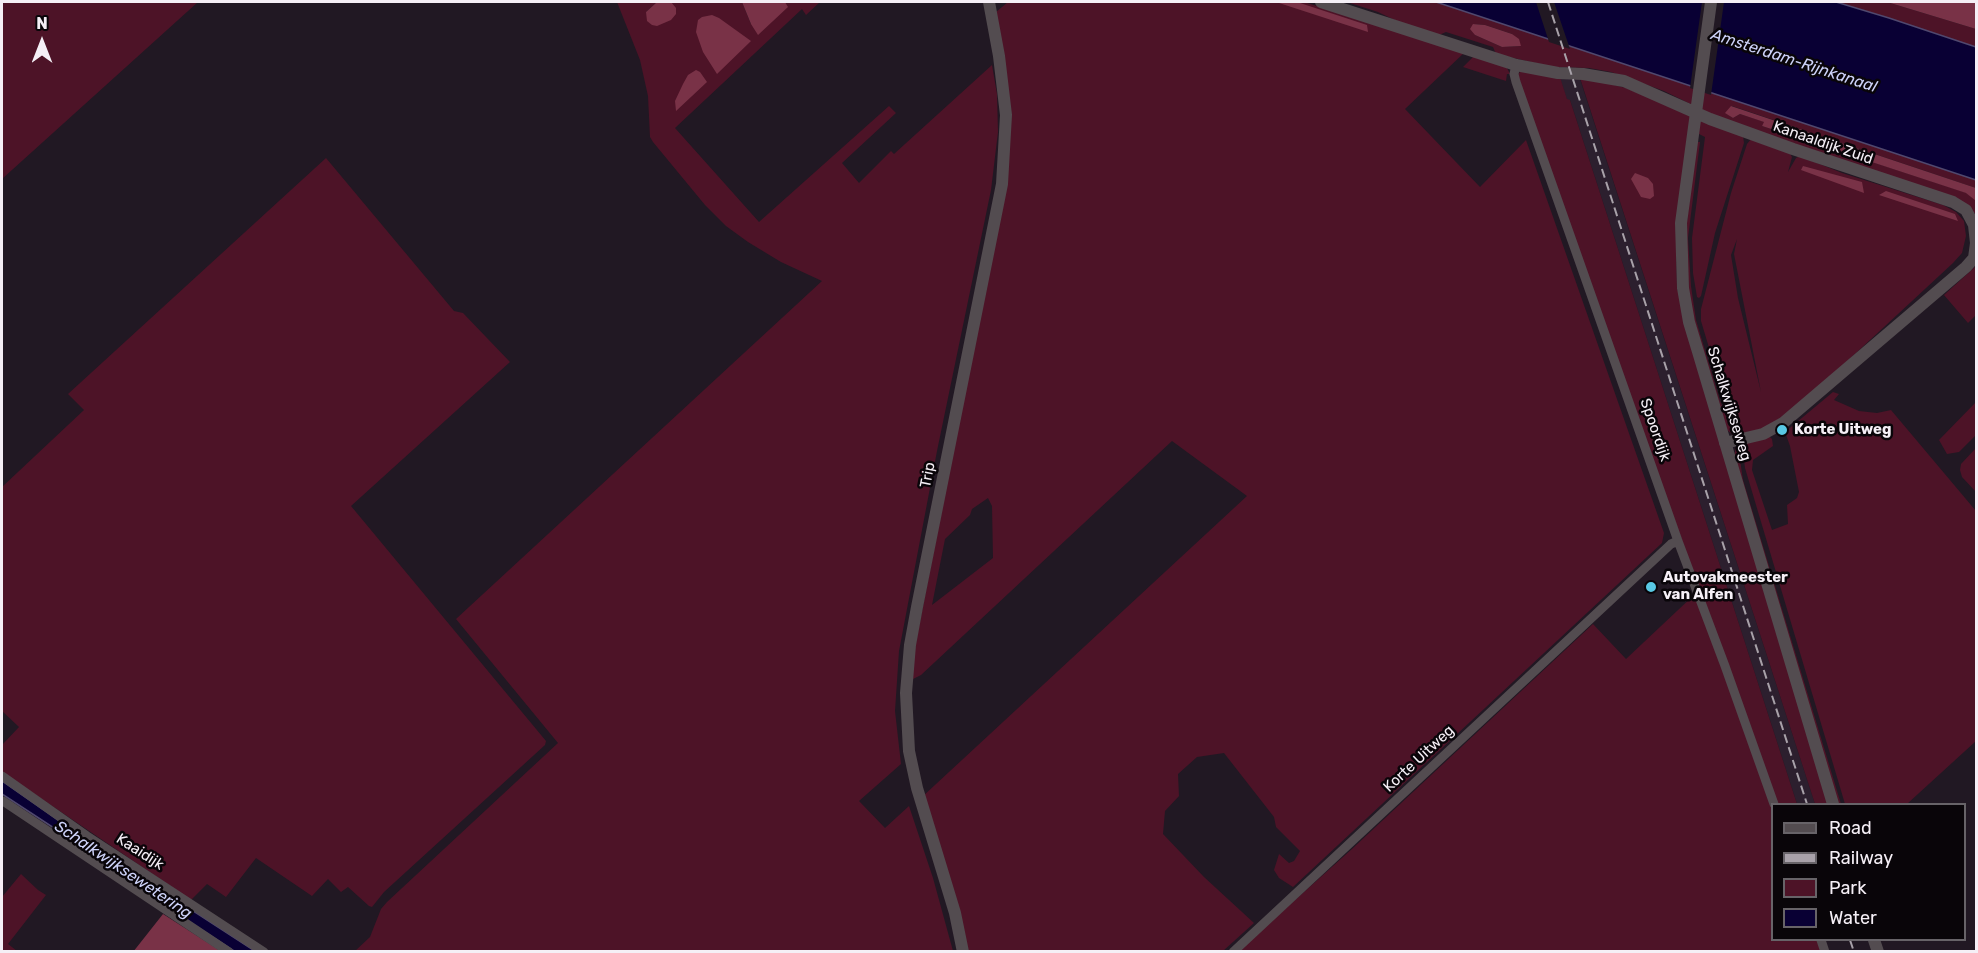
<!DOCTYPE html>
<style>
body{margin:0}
#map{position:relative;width:1978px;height:953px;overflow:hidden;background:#211823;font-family:Rubik,sans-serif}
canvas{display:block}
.frame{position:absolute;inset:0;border:3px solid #f5eff6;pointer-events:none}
.legend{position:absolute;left:1771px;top:803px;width:195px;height:138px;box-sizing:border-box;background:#090509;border:2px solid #676368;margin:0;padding:8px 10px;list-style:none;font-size:18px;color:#f5eff6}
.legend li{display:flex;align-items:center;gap:12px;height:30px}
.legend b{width:30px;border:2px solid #676368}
.north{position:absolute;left:12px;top:12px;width:60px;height:60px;-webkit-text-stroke:4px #090509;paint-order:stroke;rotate:0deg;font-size:16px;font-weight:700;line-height:24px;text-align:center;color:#f5eff6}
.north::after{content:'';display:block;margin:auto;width:21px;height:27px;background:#f5eff6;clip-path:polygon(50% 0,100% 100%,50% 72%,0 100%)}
</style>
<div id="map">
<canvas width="1978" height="953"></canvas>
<div class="frame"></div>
<ul class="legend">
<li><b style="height:8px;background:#534c50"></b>Road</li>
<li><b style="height:8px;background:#a8a1a9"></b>Railway</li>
<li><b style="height:16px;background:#4d1327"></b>Park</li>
<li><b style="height:16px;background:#090034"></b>Water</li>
</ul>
<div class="north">N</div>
</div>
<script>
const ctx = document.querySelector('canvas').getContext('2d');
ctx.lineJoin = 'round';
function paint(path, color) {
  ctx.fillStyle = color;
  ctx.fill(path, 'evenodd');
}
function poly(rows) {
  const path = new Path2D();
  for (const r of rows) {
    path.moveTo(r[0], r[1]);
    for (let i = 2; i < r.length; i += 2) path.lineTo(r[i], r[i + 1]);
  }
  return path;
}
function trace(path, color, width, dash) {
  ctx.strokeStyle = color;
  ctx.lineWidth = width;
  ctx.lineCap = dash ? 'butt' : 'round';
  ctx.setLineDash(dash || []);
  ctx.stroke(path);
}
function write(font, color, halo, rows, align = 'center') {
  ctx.font = font + ' Rubik,sans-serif';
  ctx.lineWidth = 5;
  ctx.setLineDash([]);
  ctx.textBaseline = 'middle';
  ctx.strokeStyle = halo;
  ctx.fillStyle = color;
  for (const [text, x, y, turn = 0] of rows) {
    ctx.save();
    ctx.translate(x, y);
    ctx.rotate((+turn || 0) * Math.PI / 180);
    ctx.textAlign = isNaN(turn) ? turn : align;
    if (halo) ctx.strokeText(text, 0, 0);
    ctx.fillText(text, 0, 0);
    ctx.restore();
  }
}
const built = poly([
 [1535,2,1555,2,1815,804,1797,804,1570,100,1567,100]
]);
const green = poly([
 [2,2,198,2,2,179],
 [617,2,657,2,646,12,671,2,742,2,751,24,787,7,785,2,820,2,806,15,802,9,675,128,759,222,889,106,896,113,842,163,859,183,891,151,894,154,992,65,997,94,998,132,991,190,937,451,899,651,895,711,901,764,859,801,885,828,909,806,933,878,953,951,354,952,370,937,381,909,387,902,558,743,456,619,822,281,781,262,748,242,726,226,705,205,653,142,650,137,648,96,640,60],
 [1008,2,1304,2,1465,52,1405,109,1480,187,1526,140,1664,533,1662,543,1293,887,1279,878,1274,870,1279,854,1289,863,1294,861,1300,851,1276,827,1274,817,1224,753,1197,757,1178,774,1179,796,1165,811,1163,834,1204,877,1254,923,1223,951,968,951,922,797,1247,496,1172,441,921,675,911,680,913,657,1004,194,996,12],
 [988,498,992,506,993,558,932,605,945,539,970,515,972,509],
 [1347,2,1436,2,1912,158,1976,180,1976,188,1732,106,1726,113,1733,118,1740,114,1765,122,1762,126,1967,193,1976,201,1976,213,1973,213,1717,117,1664,91,1611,72,1589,68,1553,67,1496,54,1493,47,1446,32,1439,35,1399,22,1378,12],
 [1473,24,1485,25,1512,34,1521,46,1502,47,1475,35],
 [1836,2,1887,2,1976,29,1976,47],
 [1475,55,1505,64,1510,74,1507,74,1506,81,1463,67],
 [1521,71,1560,77,1567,99,1570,100,1797,804,1776,804,1520,87,1518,74],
 [1583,77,1626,88,1743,136,1744,143,1715,233,1701,296,1699,298,1697,297,1693,273,1692,238,1705,137,1689,129,1676,239,1677,288,1828,804,1815,804,1580,78],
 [1751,139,1789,152,1792,157,1788,172,1796,158,1800,156,1842,173,1943,205,1956,212,1964,221,1966,236,1962,253,1953,263,1801,404,1767,427,1741,435,1725,401,1701,321,1701,309,1731,193,1747,144],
 [1737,239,1734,254,1761,392,1738,298,1731,255],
 [1696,142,1700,142,1688,238,1691,286,1696,320,1720,401,1735,435,1733,435,1727,430,1717,402,1690,304,1685,239],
 [326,158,454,311,463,313,510,362,351,506,546,741,545,745,384,892,372,907,369,906,348,887,341,892,328,879,312,896,256,858,226,897,207,884,191,900,2,772,2,745,19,727,2,711,2,487,84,410,68,394],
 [1976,266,1976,315,1968,323,1944,295],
 [1833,392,1839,394,1834,400,1859,411,1877,413,1891,410,1976,511,1976,741,1907,804,1845,804,1745,468,1742,444,1769,436,1772,439,1773,446,1753,460,1752,470,1772,530,1788,524,1787,505,1797,498,1799,492,1790,446,1785,432],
 [1976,402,1976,435,1959,452,1947,454,1939,440],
 [1738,446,1743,480,1841,804,1838,804,1734,456,1736,447],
 [1976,448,1976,492,1962,477,1960,470,1961,464],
 [1695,594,1772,807,1772,940,1818,940,1823,952,1237,952,1352,849,1593,624,1626,659],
 [21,874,38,890,46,895,8,944,17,951,2,951,2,897]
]);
const forest = poly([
 [657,2,671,2,676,8,676,14,671,20,657,26,652,25,647,21,646,12],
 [742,2,785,2,788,7,758,35,751,24],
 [1276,2,1297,2,1367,25,1368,32],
 [1887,2,1976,2,1976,29],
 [712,15,719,18,751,41,717,74,703,52,696,32,698,20,702,17],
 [1473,24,1485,25,1512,34,1519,39,1521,46,1502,47,1475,35,1470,29],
 [696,70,700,72,707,82,676,111,675,101,683,84,688,75],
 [1731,106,1976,188,1976,201,1966,193,1762,126,1764,122,1740,114,1733,118,1725,113],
 [1803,166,1862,182,1864,193,1801,170],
 [1635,173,1648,178,1653,184,1654,196,1650,199,1641,197,1631,179],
 [1886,191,1955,214,1958,221,1879,195],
 [163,914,219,950,218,952,133,952]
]);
const water = poly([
 [1436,2,1836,2,1889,18,1976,47,1976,180,1436,2],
 [2,781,121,864,255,951,234,951,197,927,86,849,2,794,2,781]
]);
const pier = poly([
 [1536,2,1554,2,1570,49,1549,42],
 [1702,2,1724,2,1711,95,1690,88]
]);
const minor = poly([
 [1516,65,1514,74,1516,82,1678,541,1725,666,1774,804],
 [2,776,87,836,264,952],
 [3,801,229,952],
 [1821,940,1825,952],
 [1233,952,1671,544,1678,541]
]);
const tertiary = poly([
 [1321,2,1516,65,1558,73,1583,74,1624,81,1710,119,1793,149,1953,202,1966,210,1974,225,1976,243,1974,258,1966,267,1783,423,1763,434,1725,443],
 [1711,2,1681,223,1683,288,1689,322,1699,355,1833,804],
 [1874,940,1878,952],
 [963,952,955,913,917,788,909,751,906,693,910,645,917,607,1002,184,1006,115,999,56,989,2]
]);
const rail = poly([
 [1548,2,1807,804],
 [1850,940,1854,952]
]);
const markers = [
 [1782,430,6,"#59c8e4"],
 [1651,587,6,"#59c8e4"]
];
const streetNames = [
 ["Kanaaldijk Zuid",1823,143,19],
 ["Schalkwijkseweg",1729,404,73],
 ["Spoordijk",1655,430,71],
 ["Trip",928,475,-79],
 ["Korte Uitweg",1419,759,-43],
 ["Kaaidijk",140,852,33]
];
const poiNames = [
 ["Korte Uitweg",1794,430],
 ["Autovakmeester",1663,578],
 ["van Alfen",1663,595]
];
const waterNames = [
 ["Amsterdam-Rijnkanaal",1794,61,18],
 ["Schalkwijksewetering",123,870,34]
];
paint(built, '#2c1f2e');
paint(green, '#4d1327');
paint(forest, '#793247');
paint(water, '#090034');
trace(water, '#50486e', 1.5);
paint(pier, '#211823');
trace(minor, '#534c50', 9);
trace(tertiary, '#534c50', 12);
trace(rail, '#a8a1a9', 2, [9, 4.5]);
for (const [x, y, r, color] of markers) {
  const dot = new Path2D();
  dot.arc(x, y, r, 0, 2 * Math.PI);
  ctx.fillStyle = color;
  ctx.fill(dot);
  trace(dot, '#090509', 2);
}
write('15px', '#f5eff6', '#090509', streetNames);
write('bold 15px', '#f5eff6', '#090509', poiNames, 'left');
write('italic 16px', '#cdd2f8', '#090509', waterNames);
</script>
